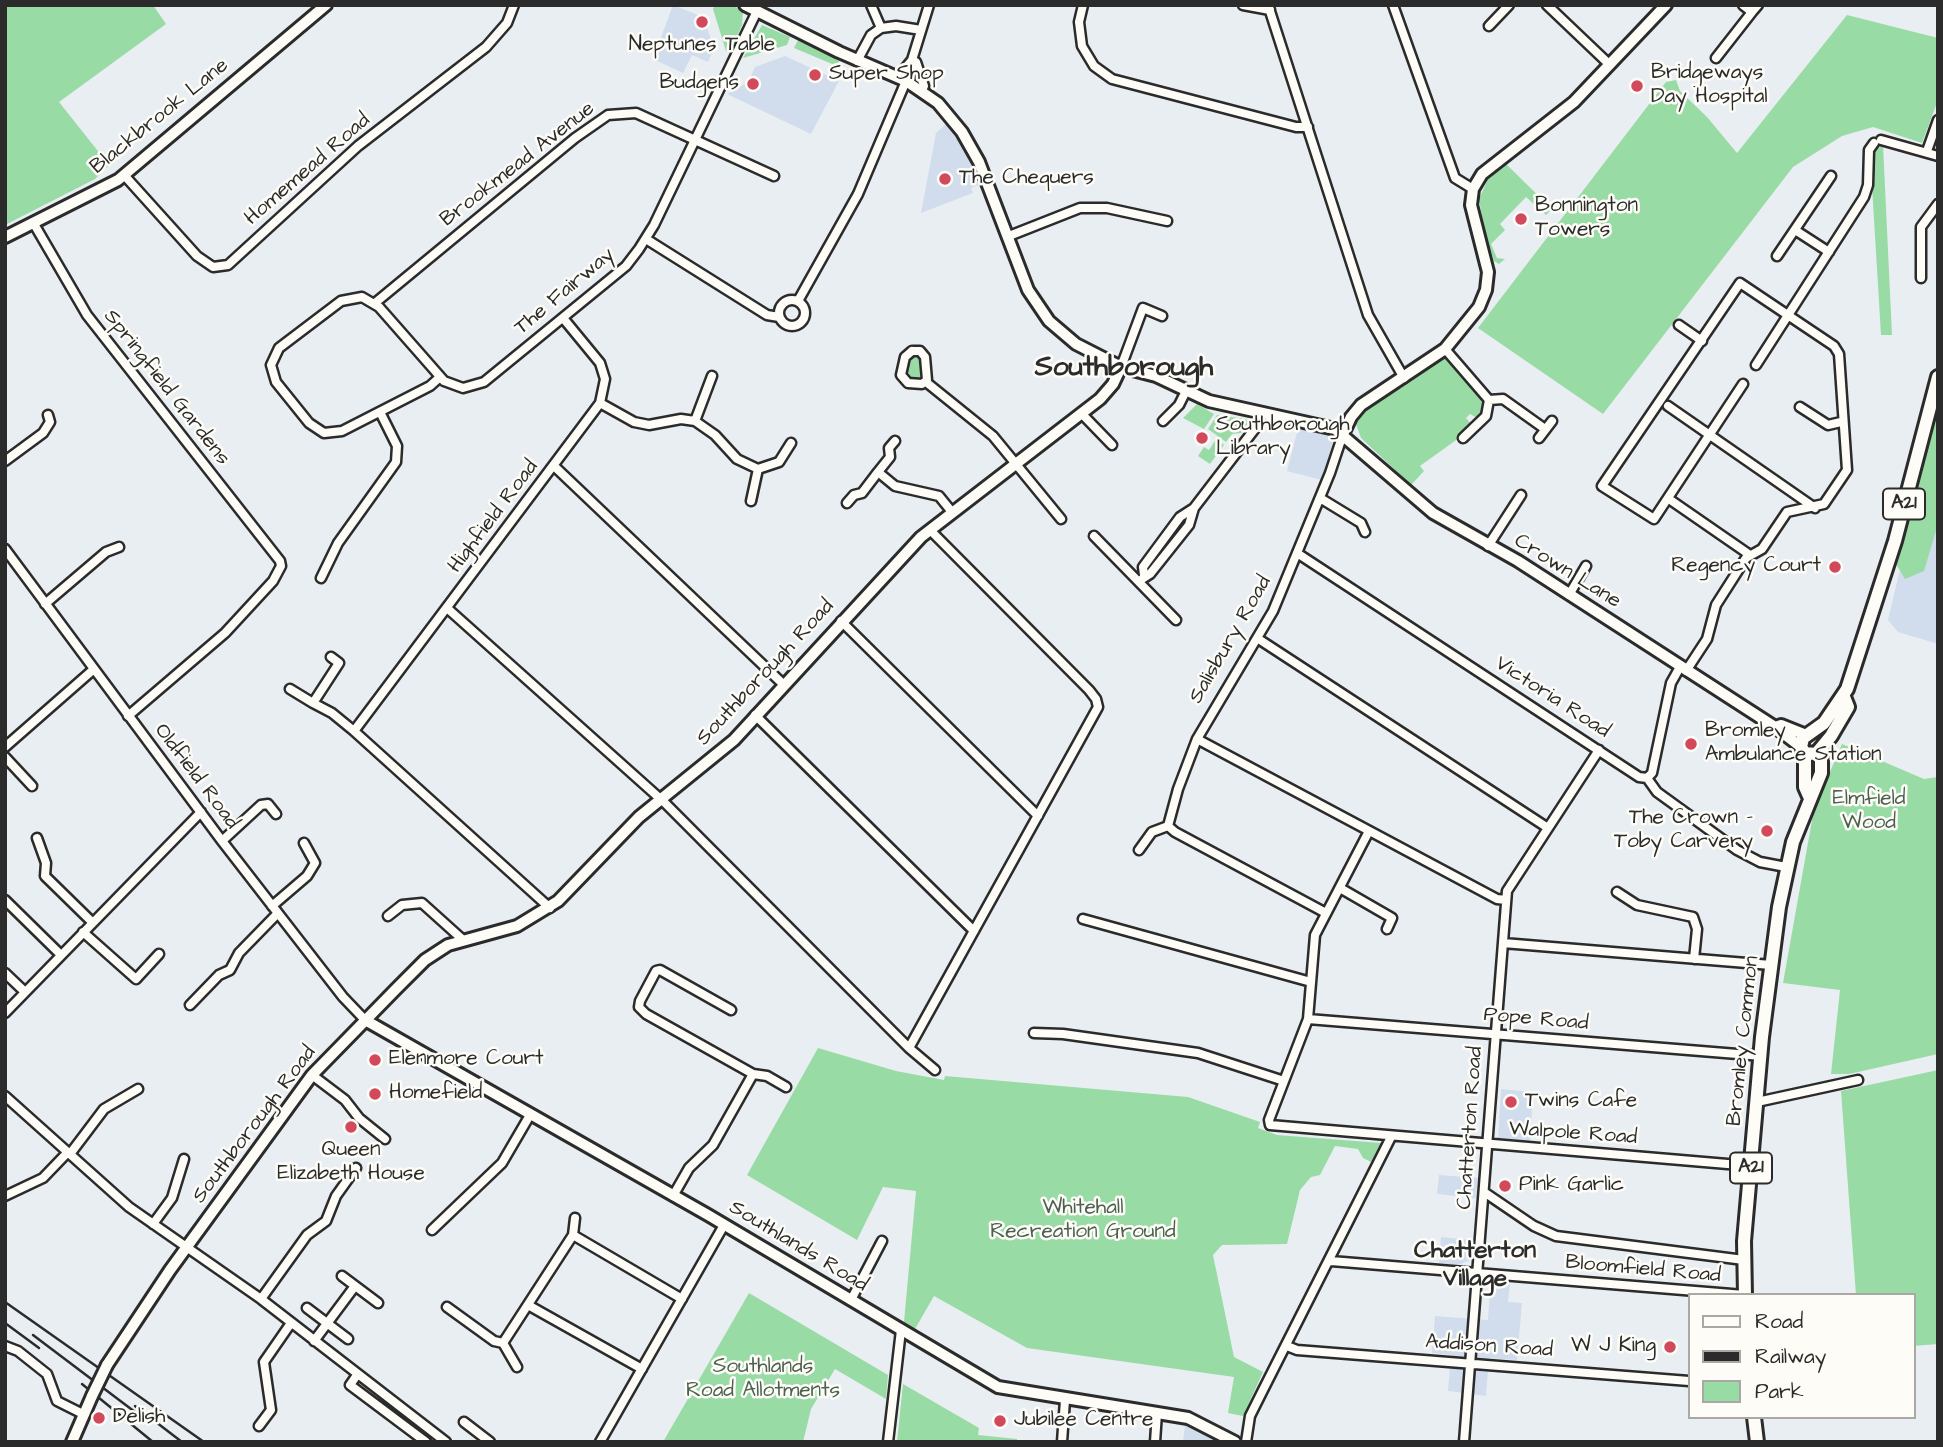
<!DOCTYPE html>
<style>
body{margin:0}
#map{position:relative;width:1943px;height:1447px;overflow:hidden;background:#e9eef2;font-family:"Architects Daughter",sans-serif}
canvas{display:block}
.frame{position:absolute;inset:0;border:7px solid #2b2b2b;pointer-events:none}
.legend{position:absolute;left:1688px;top:1293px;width:228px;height:126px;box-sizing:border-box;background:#fdfcf7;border:2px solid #a9a8a5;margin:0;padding:9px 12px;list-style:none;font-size:21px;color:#2b2b2b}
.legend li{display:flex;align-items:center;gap:14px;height:35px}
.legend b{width:35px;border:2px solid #a9a8a5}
</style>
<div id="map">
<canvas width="1943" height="1447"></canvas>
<div class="frame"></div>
<ul class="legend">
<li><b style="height:9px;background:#fdfcf7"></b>Road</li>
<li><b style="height:9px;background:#2b2b2b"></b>Railway</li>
<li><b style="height:19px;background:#99dba5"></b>Park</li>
</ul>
</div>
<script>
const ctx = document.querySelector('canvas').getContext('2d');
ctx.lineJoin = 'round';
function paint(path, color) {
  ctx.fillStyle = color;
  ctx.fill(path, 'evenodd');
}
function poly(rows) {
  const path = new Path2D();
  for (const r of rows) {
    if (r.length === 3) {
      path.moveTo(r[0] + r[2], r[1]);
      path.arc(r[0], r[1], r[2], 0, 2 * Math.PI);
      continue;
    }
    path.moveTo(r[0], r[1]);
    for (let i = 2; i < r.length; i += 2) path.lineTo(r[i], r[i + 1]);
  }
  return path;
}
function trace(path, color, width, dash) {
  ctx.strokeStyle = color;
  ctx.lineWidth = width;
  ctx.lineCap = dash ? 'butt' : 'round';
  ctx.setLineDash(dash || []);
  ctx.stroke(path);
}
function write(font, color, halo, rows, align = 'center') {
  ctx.font = font + ' "Architects Daughter",sans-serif';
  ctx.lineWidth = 5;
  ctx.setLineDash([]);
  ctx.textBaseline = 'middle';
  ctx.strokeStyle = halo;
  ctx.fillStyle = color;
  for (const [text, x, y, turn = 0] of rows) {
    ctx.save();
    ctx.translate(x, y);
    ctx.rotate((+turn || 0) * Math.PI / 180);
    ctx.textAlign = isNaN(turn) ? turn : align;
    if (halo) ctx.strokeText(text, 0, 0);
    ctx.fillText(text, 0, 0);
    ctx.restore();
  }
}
const built = poly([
 [673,5,703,17,714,47,708,62,692,55,683,73,653,59],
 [785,56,839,81,811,134,727,94,748,82,755,67],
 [946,124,971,159,981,184,971,188,973,193,921,213,936,133],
 [1938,407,1938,644,1898,632,1888,620],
 [1299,425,1335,435,1322,480,1287,471],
 [1501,1089,1533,1092,1530,1141,1498,1138],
 [1439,1175,1478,1178,1476,1198,1437,1194],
 [1441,1237,1471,1240,1469,1261,1457,1265,1439,1263],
 [1497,1283,1510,1284,1508,1302,1522,1303,1517,1360,1489,1358,1486,1396,1448,1391,1451,1355,1432,1353,1435,1316,1488,1320,1490,1288,1496,1287],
 [1185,1425,1195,1428,1220,1442,1183,1442]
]);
const green = poly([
 [5,5,153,5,166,24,59,102,109,165,95,179,5,225],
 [715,5,731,5,743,11,742,25,730,53,726,51,713,9],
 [1847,15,1938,38,1938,100,1922,143,1873,127,1842,136,1793,167,1603,414,1478,328,1666,82,1676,80,1680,91,1707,117,1737,153],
 [762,25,790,37,787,45,743,58],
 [798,40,840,60,837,66,794,48],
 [1883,145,1892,335,1881,335,1870,153],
 [1506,164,1552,209,1546,215,1526,197,1500,224,1505,230,1491,244,1497,258,1505,259,1499,264,1494,261,1485,235,1479,199,1488,179],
 [913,356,920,359,920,379,911,378,905,373],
 [1445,357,1482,395,1484,413,1477,418,1470,414,1466,418,1471,424,1470,430,1420,466,1424,471,1411,485,1361,438,1356,424,1365,411],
 [1197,404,1214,414,1204,429,1183,418],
 [1938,408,1938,524,1924,571,1905,579,1896,564],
 [1217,415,1246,419,1248,424,1241,433,1232,434,1226,442,1208,429],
 [1216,439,1224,445,1210,464,1198,456,1204,447,1209,450],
 [1842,744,1924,779,1938,777,1938,1054,1849,1074,1831,1074,1840,990,1783,983,1814,809],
 [818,1048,896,1071,944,1080,945,1076,1188,1097,1260,1122,1258,1128,1277,1135,1381,1143,1371,1162,1363,1158,1358,1149,1335,1146,1320,1175,1311,1177,1300,1190,1287,1244,1222,1245,1213,1255,1234,1357,1263,1372,1243,1416,1228,1413,1234,1377,1027,1348,934,1296,915,1329,904,1322,916,1191,883,1187,857,1240,747,1175],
 [1938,1070,1938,1344,1913,1346,1913,1295,1856,1295,1841,1091],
 [749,1293,888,1375,886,1399,835,1369,811,1409,803,1442,663,1442],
 [903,1384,979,1428,978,1435,1017,1439,1017,1442,897,1442]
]);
const street = poly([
 [871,5,881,28],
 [1083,5,1079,22,1082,46,1094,66,1112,79,1296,127,1308,127],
 [1243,5,1270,10],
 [1268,5,1368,315,1404,378],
 [1393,5,1455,178,1473,189],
 [1547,5,1610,65],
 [1743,5,1752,12,1758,5],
 [1489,26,1509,5],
 [1716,58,1752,12],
 [912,60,916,62,924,86,922,90],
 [857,61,871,35,881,28,896,26,921,30],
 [898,77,912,60,929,5],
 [1881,140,1938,156],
 [1927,151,1938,120],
 [124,175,197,256,213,267,228,265,358,146,486,47,507,23,514,5],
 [34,224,87,315,280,561,281,566,273,581,225,633,128,716],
 [1795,230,1829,252],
 [1009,236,1080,208,1107,208,1167,221],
 [646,239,767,315,779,317],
 [1777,256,1831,176],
 [1921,278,1921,227,1938,204],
 [792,313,13],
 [798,301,858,194,906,81],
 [375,303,575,138,608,115,636,113,774,176],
 [1679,325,1702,341],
 [1445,349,1489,400,1486,416,1463,438],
 [912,351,920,351,925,357,927,380,922,384,908,383,901,375,905,357,912,351],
 [1756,365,1864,197,1868,185,1869,150,1874,143],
 [1121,367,1143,308,1162,316],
 [440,377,430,386,342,431,324,433,309,423,276,382,271,365,279,348,341,301,362,297,379,307,444,381,463,388,484,382,626,266,639,249,654,225,757,11],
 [926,382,993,436,1061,519],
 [1489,400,1503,399,1545,429],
 [600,403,634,422,649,425,681,419,695,421,715,435,737,459,758,469,779,462,791,443],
 [1668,406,1815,508],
 [1800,407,1828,425,1841,422],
 [1081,413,1112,445],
 [695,421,712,376],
 [1163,421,1179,405,1186,391],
 [1539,438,1552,421],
 [5,461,43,433,50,422,48,415],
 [554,466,783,684],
 [878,472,890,457,889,448,895,441],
 [1320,498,1361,523,1365,532],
 [1669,499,1750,555],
 [751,501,758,469],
 [847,503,854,495,862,493,878,472,895,486,939,496,952,512],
 [1094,536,1176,620],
 [1488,546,1521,495],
 [5,549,222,841,343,997,365,1020],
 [1297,553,1639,777,1647,778,1657,792,1737,850,1760,862,1786,867],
 [1144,575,1143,567,1180,517,1194,508],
 [321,578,338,543,396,462,397,446,380,412],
 [1139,581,1150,574,1189,525,1194,508,1260,422,1262,414],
 [1569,595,1586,566],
 [45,604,106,552,119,547],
 [447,608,665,803,909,1048,935,1070],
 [841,621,1038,816],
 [1257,638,1548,828],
 [331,657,339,663,313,703,332,713,354,731,550,908],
 [1686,671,1707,639,1716,605,1746,558,1762,549,1787,512,1824,504,1847,470,1839,354,1834,346,1740,283,1602,486,1654,519,1743,384],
 [290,689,313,703],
 [755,715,974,931],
 [354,731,600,403,605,379,600,363,563,318],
 [1197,739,1497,899,1506,900],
 [5,747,94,669],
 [5,757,32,786],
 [1647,778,1652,773,1671,683,1680,667],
 [1168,826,1178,789,1197,739,1273,611,1330,473,1343,434],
 [1168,826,1175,832,1326,913],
 [1369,831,1315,935,1308,1019,1269,1120,1270,1125,1751,1166],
 [37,838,46,863,45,876,92,922],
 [222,841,261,805,268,804,276,814],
 [1139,850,1152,832,1168,826],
 [1340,888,1392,918,1387,929],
 [1617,892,1637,905,1693,917,1697,929,1694,959],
 [5,900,61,955],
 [272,906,307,876,315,863,304,843],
 [388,916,402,905,422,903,462,939],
 [1083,919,1311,982],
 [83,932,136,979,159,954],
 [1503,943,1771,965],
 [5,973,25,992],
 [190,1005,219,975,230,970,239,953,278,913],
 [5,1013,201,812],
 [1308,1019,1762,1056],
 [1034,1033,1063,1034,1198,1053,1284,1081],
 [909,1048,1098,707,1096,699,1089,690,930,530],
 [753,1074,767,1076,786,1087],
 [312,1075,345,1100,359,1118,385,1139],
 [5,1096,129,1207,261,1299,446,1442],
 [1757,1102,1858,1080],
 [70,1154,104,1109,138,1089],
 [1484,1192,1534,1226,1556,1236,1744,1260],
 [5,1196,43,1178,68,1152],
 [673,1196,689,1168,713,1145,753,1074,646,1014,639,1007,640,1001,656,971,660,970,731,1010],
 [153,1224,172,1198,184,1159],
 [432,1230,502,1163,530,1115],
 [573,1235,682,1299],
 [1331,1261,1744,1295],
 [342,1276,378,1303],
 [261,1299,307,1235,326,1221,336,1196,356,1168],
 [851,1300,882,1241],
 [528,1305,642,1369],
 [447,1307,494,1341,503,1343,573,1235,575,1218],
 [307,1308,348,1339],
 [314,1341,355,1286],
 [503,1343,517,1367],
 [5,1346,18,1351,47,1374,57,1401,83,1414],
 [1287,1346,1297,1350,1689,1381],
 [357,1375,350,1385,426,1442],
 [464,1422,490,1442],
 [259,1426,271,1410,264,1362,291,1323],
 [600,1442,724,1225],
 [888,1442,901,1330],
 [1062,1442,1065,1400],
 [1155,1442,1157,1413],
 [1246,1442,1250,1416,1262,1392,1391,1137],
 [1464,1442,1507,891,1599,750]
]);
const secondary = poly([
 [745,5,839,52,906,81,938,103,962,132,979,162,1028,290,1049,321,1076,344,1121,367,1156,376,1209,401,1335,429,1433,513,1518,561,1775,727,1801,747],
 [5,237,118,180,326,5],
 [1343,434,1351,417,1361,405,1445,349,1479,307,1486,290,1488,272,1471,205,1473,189,1482,174,1574,102,1666,5],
 [1775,727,1781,725,1806,735],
 [365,1020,708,1215,998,1387,1188,1418,1235,1442],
 [107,1365,170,1270,312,1075,396,989,425,960,448,945,517,926,558,901,639,817,734,740,921,537,1100,399,1113,384,1121,367],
 [72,1442,92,1396]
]);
const primary = poly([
 [1844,697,1848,707,1831,736,1816,754,1805,753,1801,747,1803,738,1824,723,1847,689,1895,541,1938,377],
 [1805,753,1805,787,1809,796],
 [1745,1295,1744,1241,1762,1037,1779,907,1793,842,1821,773,1821,750],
 [1754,1417,1757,1442]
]);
const rail = poly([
 [5,1302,204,1442],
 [5,1323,39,1348],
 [33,1335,139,1415],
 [82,1384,153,1442],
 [135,1406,182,1442]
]);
const secondaryBridge = poly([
 [92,1396,107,1365]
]);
const markers = [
 [702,22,7,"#d1495b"],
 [815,75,7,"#d1495b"],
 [753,84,7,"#d1495b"],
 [1637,86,7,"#d1495b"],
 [945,179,7,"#d1495b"],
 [1521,219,7,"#d1495b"],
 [1202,438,7,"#d1495b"],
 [1835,567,7,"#d1495b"],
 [1691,744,7,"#d1495b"],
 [1767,831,7,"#d1495b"],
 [375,1060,7,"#d1495b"],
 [375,1094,7,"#d1495b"],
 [1511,1102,7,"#d1495b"],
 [351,1127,7,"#d1495b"],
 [1505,1186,7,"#d1495b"],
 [1670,1347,7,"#d1495b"],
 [99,1418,7,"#d1495b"],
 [1000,1421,7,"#d1495b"]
];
const shields = [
 [1904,504,42],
 [1751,1168,42]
];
const shieldNames = [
 ["A21",1904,504],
 ["A21",1751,1168]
];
const poiNames = [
 ["Neptunes Table",702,46,"center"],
 ["Bridgeways",1651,74],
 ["Day Hospital",1651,98],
 ["Super Shop",829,75],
 ["Budgens",739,84,"right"],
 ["The Chequers",959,179],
 ["Bonnington",1535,207],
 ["Towers",1535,231],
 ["Southborough",1216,426],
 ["Library",1216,450],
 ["Regency Court",1821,567,"right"],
 ["Bromley",1705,732],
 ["Ambulance Station",1705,756],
 ["The Crown -",1753,819,"right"],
 ["Toby Carvery",1753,843,"right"],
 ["Elenmore Court",389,1060],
 ["Homefield",389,1094],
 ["Twins Cafe",1525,1102],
 ["Queen",351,1151,"center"],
 ["Elizabeth House",351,1175,"center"],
 ["Pink Garlic",1519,1186],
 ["W J King",1656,1347,"right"],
 ["Delish",113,1418],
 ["Jubilee Centre",1014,1421]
];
const streetNames = [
 ["Blackbrook Lane",160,117,-39],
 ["Brookmead Avenue",518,165,-38],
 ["Homemead Road",308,170,-41],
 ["The Fairway",565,292,-40],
 ["Springfield Gardens",166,388,52],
 ["Highfield Road",494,517,-53],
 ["Crown Lane",1567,572,32],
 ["Salisbury Road",1231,640,-60],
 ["Southborough Road",766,673,-47],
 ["Victoria Road",1552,698,33],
 ["Oldfield Road",196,777,53],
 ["Pope Road",1536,1020,5],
 ["Bromley Common",1744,1041,-84],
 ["Southborough Road",255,1125,-53],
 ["Chatterton Road",1471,1128,-86],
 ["Walpole Road",1573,1134,4],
 ["Southlands Road",798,1247,31],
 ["Bloomfield Road",1643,1270,5],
 ["Addison Road",1489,1347,4]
];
const parkNames = [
 ["Elmfield",1869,800],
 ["Wood",1869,824],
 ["Whitehall",1083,1209],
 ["Recreation Ground",1083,1233],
 ["Southlands",763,1368],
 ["Road Allotments",763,1392]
];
const quarterNames = [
 ["Chatterton",1475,1252],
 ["Village",1475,1280]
];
const districtNames = [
 ["Southborough",1124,369]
];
paint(built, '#d1dded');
paint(green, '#99dba5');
trace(street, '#2b2b2b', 13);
trace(secondary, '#2b2b2b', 16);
trace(primary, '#2b2b2b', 18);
trace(street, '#fdfcf7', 8);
trace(secondary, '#fdfcf7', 10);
trace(primary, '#fdfcf7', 12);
trace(rail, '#2b2b2b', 2.5);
trace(secondaryBridge, '#2b2b2b', 16, []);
trace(secondaryBridge, '#fdfcf7', 10);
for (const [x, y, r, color] of markers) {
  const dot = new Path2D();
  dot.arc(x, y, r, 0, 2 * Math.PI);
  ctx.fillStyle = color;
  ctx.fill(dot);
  trace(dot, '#fdfcf7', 2.5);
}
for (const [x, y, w] of shields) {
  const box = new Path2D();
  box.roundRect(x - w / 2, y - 15.5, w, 31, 5);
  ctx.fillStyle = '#fdfcf7';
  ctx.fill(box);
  trace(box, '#2b2b2b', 2);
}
write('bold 19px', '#2b2b2b', null, shieldNames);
write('21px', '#2b2b2b', '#fdfcf7', poiNames, 'left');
write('21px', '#2b2b2b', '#fdfcf7', streetNames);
write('21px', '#4c6050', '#fdfcf7', parkNames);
write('bold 24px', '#2b2b2b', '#fdfcf7', quarterNames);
write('bold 28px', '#2b2b2b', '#fdfcf7', districtNames);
</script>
